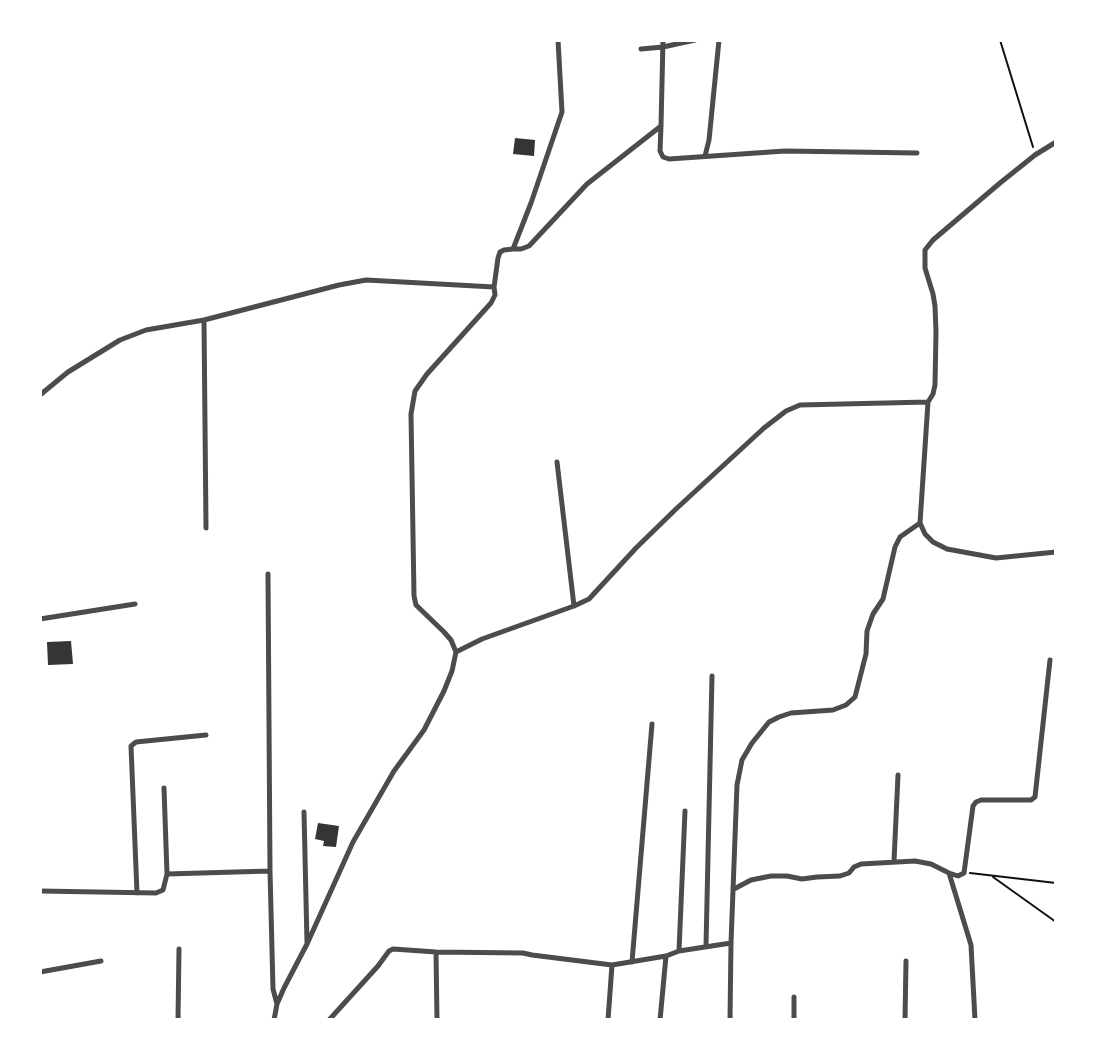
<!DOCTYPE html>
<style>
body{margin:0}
#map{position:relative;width:1096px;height:1060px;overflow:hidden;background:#fff;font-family:"Alegreya Sans",sans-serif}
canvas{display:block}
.frame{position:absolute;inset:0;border:42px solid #fff;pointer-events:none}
</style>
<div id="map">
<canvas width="1096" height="1060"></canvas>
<div class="frame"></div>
</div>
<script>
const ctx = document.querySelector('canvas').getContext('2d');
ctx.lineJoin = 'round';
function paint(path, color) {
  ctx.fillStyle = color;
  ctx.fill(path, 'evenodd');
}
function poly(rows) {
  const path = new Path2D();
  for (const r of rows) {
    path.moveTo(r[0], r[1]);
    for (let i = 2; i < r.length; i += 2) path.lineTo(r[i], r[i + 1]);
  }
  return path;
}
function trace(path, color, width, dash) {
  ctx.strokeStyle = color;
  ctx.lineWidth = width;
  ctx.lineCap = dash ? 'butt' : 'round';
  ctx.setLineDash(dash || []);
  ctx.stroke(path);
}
const building = poly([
 [515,138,535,140,534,156,513,154],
 [71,641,73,664,48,665,47,642],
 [318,823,339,826,336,847,323,846,324,841,315,839]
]);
const path = poly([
 [1000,40,1033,147],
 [970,873,1056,883],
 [993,877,1056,922]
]);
const minor = poly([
 [558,40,562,112,531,203,513,249,521,249,529,246,587,184,661,126,660,151,663,157,669,159,785,151,917,153],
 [641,49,663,47,695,40],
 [661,126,663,40],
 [1056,142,1035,155,1000,183,933,240,925,250,925,268,933,294,935,306,936,332,935,385,933,394,928,402,920,523,925,534,933,542,947,549,996,558,1056,552],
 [705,156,709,140,719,40],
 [494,287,498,258,500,252,504,250,513,249],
 [204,320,206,528],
 [40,395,68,372,120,340,146,330,204,320,339,285,366,280,494,287,495,295,491,303,427,374,415,391,411,414,414,596,416,605,444,632,451,640,456,652],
 [557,462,574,606],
 [268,574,270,871,273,989,277,1004],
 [40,619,135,604],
 [164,788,167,874],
 [304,812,307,943],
 [894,861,898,775],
 [949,873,971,945,975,1020],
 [734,889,751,880,771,876,787,876,802,879,817,877,840,876,849,873,854,867,861,864,915,861,931,864,949,873,958,876,964,873,973,806,976,802,981,800,1031,800,1035,797,1050,660],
 [40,891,156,893,163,890,167,874,270,871],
 [137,893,131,746,136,742,206,735],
 [706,946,712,676],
 [679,951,685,811],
 [436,952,437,1020],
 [632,962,652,724],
 [40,972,101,961],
 [794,997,794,1020],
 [178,1020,179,949],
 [274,1020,277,1004,284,988,307,944,353,842,394,771,424,730,444,691,452,671,456,652,482,639,574,606,589,599,636,548,676,509,764,428,786,411,800,405,928,402],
 [329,1020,378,966,389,951,393,949,436,952,523,953,532,955,612,965,666,956,679,951,731,943],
 [608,1020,612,965],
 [660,1020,666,956],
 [730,1020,731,943,737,785,742,760,752,743,769,722,779,717,791,713,833,710,846,705,855,697,866,654,867,631,873,614,883,599,895,547,900,537,920,523],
 [905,1020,906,961]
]);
paint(building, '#353535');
trace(path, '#111', 2);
trace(minor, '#4c4c4c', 5);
</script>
